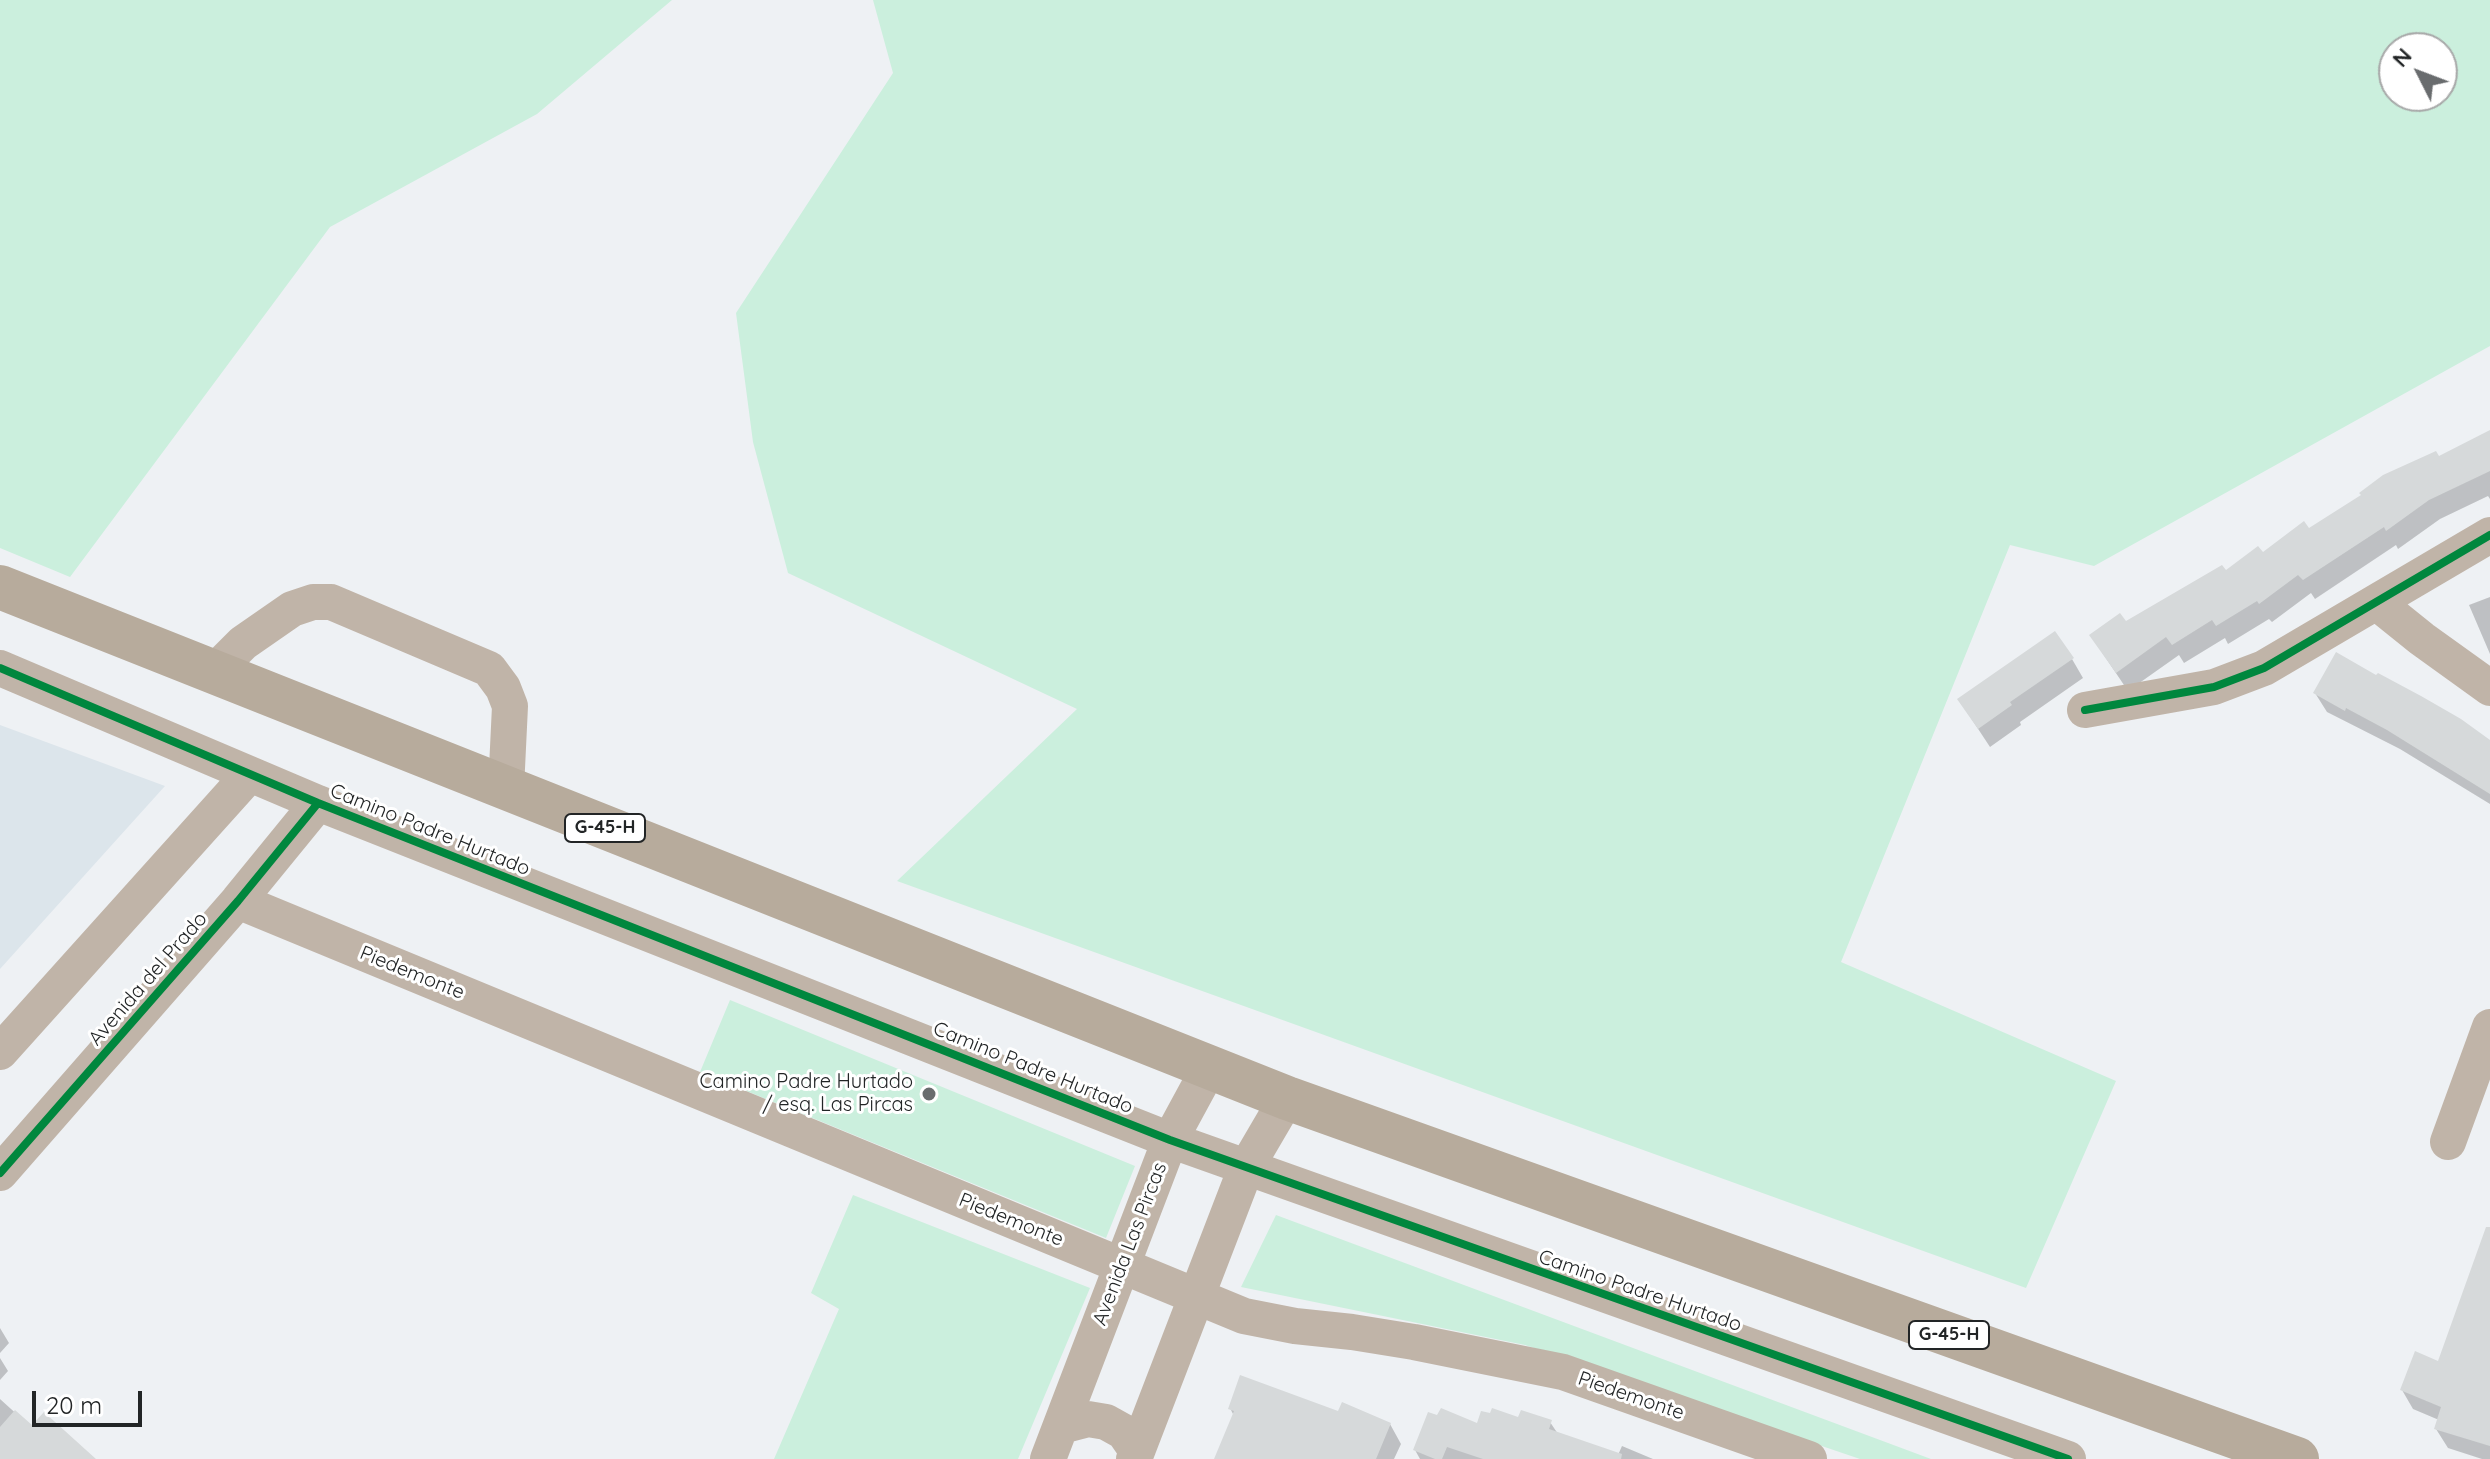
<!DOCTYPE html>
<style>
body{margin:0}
#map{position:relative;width:2490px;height:1459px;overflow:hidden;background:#eef1f4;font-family:Quicksand,sans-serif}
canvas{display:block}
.north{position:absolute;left:2378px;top:32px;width:80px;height:80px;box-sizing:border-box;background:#fff;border:2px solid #a7a8a8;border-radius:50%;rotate:312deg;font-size:22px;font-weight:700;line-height:32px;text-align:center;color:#222526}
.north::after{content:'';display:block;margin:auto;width:28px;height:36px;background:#696c6e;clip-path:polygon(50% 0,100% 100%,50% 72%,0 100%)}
.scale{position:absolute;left:32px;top:1391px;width:110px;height:36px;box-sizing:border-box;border:4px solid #222526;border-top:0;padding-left:10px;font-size:24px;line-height:28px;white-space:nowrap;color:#222526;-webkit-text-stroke:6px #fff;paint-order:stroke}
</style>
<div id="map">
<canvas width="2490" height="1459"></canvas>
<div class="north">N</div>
<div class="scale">20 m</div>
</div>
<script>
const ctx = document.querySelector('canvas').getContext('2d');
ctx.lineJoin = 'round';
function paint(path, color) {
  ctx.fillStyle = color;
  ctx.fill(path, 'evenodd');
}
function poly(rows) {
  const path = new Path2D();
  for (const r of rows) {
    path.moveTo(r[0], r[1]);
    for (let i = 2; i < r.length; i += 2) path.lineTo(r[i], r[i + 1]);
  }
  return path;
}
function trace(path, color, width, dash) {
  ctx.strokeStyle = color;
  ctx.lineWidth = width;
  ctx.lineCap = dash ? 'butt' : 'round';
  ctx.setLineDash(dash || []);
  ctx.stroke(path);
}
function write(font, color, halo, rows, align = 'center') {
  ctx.font = font + ' Quicksand,sans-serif';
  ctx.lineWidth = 6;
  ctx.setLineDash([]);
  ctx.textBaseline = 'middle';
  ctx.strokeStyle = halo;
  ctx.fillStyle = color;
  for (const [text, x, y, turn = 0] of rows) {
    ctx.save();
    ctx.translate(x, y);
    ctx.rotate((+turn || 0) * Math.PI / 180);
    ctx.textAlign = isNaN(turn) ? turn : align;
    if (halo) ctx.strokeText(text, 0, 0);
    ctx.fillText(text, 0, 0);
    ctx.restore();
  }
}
const built = poly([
 [0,725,165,786,0,969]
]);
const green = poly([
 [0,0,672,0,537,114,330,227,70,577,0,548],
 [873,0,2490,0,2490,346,2094,566,2010,545,1841,962,2116,1081,2026,1288,897,881,1077,709,788,573,753,442,736,313,893,73],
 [2394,48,2442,48,2442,96,2394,96],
 [730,1000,1135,1166,1106,1238,700,1072],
 [853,1195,1090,1288,1018,1459,774,1459,839,1309,811,1293],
 [1276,1215,1931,1459,1860,1459,1525,1345,1241,1287]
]);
const shadow = poly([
 [2490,437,2490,499,2488,496,2440,519,2398,549,2396,545,2315,599,2311,593,2272,622,2269,619,2228,644,2225,638,2184,663,2179,655,2128,691,2091,636,2125,623,2309,530,2439,459],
 [2490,597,2490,654,2469,605],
 [2072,659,2083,678,2020,722,2021,725,1990,747,1959,700],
 [2315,693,2490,743,2490,804,2400,749,2327,712],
 [2490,1235,2490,1459,2482,1459,2448,1448,2436,1429,2439,1420,2413,1409,2402,1390,2439,1363],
 [0,1328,9,1343,0,1353],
 [0,1358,8,1371,0,1380],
 [0,1399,32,1428,80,1459,0,1459],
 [1230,1408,1339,1414,1390,1424,1401,1444,1394,1459,1217,1459,1234,1416],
 [1520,1419,1550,1422,1558,1434,1618,1455,1622,1446,1653,1459,1420,1459,1415,1450,1478,1425]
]);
const building = poly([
 [2490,430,2490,471,2429,500,2386,531,2384,527,2303,580,2298,575,2259,604,2257,601,2216,626,2212,620,2172,645,2166,637,2116,673,2089,635,2120,613,2126,621,2222,565,2226,570,2258,546,2263,552,2304,521,2309,528,2361,495,2359,493,2383,475,2436,451,2439,456],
 [2055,631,2074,658,2010,702,2012,705,1978,729,1957,699],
 [2336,652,2376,675,2378,673,2421,696,2461,719,2490,740,2490,794,2387,730,2346,708,2345,711,2313,693],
 [2486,1227,2490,1227,2490,1446,2434,1429,2441,1407,2400,1390,2415,1351,2438,1361],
 [1240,1375,1338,1411,1342,1402,1391,1423,1376,1459,1214,1459,1234,1411,1228,1409],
 [1441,1408,1477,1423,1481,1411,1490,1413,1492,1408,1518,1417,1521,1410,1552,1420,1549,1429,1622,1454,1621,1459,1483,1459,1447,1447,1442,1459,1435,1459,1413,1450,1428,1412,1437,1415],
 [15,1410,32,1425,44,1412,96,1459,0,1459,0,1427]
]);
const minor = poly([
 [2376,602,2422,639,2490,688],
 [0,668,318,803,1170,1140,2068,1459],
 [214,672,243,643,292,609,313,602,331,602,489,669,503,688,510,706,506,789],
 [2085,710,2214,687,2264,668,2490,535],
 [238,901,1244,1316,1295,1326,1352,1332,1414,1342,1563,1372,1809,1459],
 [0,1052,249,775],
 [2448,1142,2490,1027],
 [0,1173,238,901,318,803],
 [1061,1426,1088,1419,1106,1422,1124,1432,1137,1451],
 [1048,1459,1170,1140,1209,1068],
 [1134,1459,1246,1168,1287,1098]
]);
const major = poly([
 [0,587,1287,1098,2297,1459]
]);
const cycleway = poly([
 [0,668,318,803,1170,1140,2068,1459],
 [2085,710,2214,687,2264,668,2490,535],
 [0,1173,238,901,318,803]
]);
const markers = [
 [929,1094,8,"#696c6e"]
];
const shields = [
 [605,828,80],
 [1949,1335,80]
];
const shieldNames = [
 ["G-45-H",605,828],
 ["G-45-H",1949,1335]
];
const streetNames = [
 ["Camino Padre Hurtado",430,830,22],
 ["Piedemonte",412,973,22],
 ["Avenida del Prado",148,979,-49],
 ["Camino Padre Hurtado",1033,1068,22],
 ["Piedemonte",1011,1220,22],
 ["Avenida Las Pircas",1130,1244,-69],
 ["Camino Padre Hurtado",1640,1291,19],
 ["Piedemonte",1631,1396,19]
];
const poiNames = [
 ["Camino Padre Hurtado",913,1082],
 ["/ esq. Las Pircas",913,1105]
];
paint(built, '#dce5eb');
paint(green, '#cbefdd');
paint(shadow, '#0003');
paint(building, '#d6d9da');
trace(minor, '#c0b4a8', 36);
trace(major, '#b7ab9c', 44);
trace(cycleway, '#00873e', 8);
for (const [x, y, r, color] of markers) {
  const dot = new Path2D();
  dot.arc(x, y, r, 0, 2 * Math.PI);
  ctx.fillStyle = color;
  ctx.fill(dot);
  trace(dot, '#fff', 3);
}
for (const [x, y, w] of shields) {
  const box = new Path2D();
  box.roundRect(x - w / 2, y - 14, w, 28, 6);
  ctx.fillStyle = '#fff';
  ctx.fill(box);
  trace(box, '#222526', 2);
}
write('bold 18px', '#222526', null, shieldNames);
write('20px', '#222526', '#fff', streetNames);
write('20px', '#222526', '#fff', poiNames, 'right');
</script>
